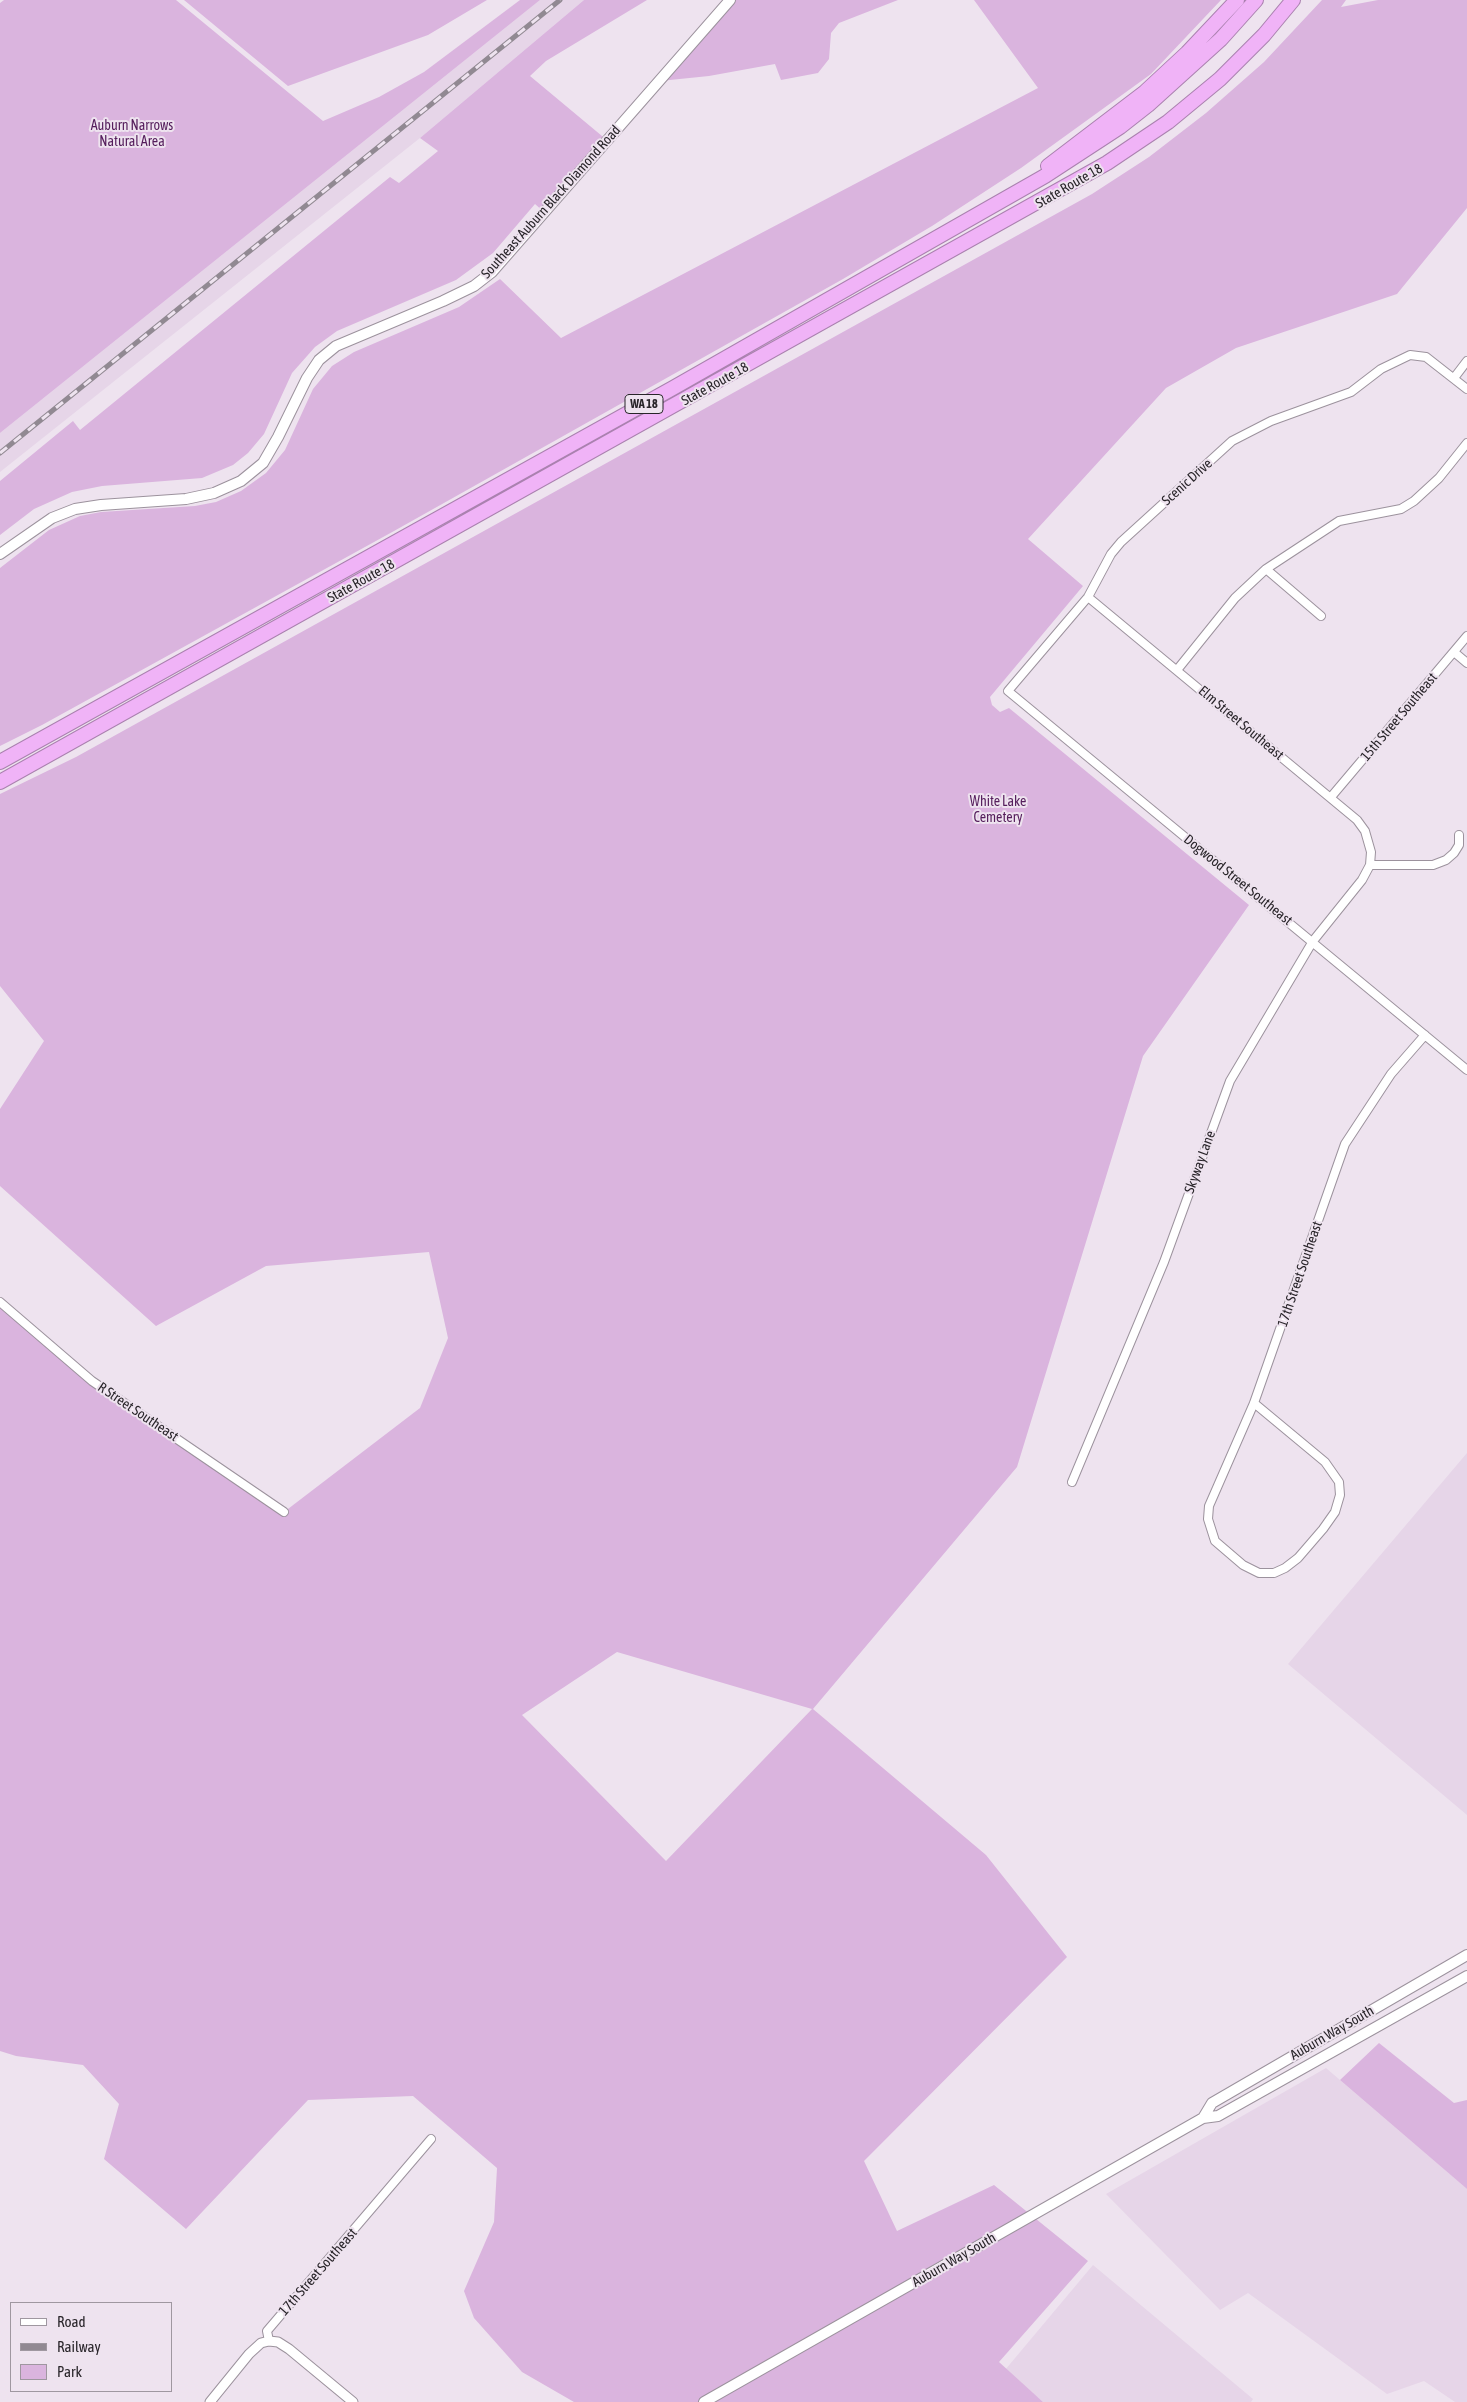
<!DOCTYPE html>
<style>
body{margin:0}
#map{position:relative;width:1467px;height:2402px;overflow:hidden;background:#eee3ef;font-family:"Asap Condensed",sans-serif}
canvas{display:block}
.legend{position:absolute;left:10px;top:2302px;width:162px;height:90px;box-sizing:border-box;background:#eee3ef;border:1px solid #9f97a0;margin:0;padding:6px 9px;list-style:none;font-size:15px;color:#29252a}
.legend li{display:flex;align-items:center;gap:10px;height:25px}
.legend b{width:25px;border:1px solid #9f97a0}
</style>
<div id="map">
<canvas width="1467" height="2402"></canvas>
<ul class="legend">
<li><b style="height:6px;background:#fff"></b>Road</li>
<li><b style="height:6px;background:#918992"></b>Railway</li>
<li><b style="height:14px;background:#dab4de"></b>Park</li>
</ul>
</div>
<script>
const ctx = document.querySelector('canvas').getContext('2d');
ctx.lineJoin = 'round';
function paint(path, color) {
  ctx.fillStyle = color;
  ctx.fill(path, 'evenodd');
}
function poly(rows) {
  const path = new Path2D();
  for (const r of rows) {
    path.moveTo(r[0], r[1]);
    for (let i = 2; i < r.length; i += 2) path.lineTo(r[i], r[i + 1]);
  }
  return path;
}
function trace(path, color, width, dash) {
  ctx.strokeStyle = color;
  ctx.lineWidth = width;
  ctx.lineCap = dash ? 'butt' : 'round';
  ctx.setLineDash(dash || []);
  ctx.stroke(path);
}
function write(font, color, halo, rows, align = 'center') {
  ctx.font = font + ' "Asap Condensed",sans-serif';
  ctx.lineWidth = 4;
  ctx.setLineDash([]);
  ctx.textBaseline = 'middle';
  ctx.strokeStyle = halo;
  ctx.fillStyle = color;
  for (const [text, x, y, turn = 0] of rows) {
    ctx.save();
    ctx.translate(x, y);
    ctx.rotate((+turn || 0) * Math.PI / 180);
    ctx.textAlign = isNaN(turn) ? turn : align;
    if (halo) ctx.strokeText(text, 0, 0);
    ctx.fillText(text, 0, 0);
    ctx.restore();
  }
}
const built = poly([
 [540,0,584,0,420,138,0,472,0,433],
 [1467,1453,1467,1815,1288,1664],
 [1326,2068,1467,2189,1467,2402,1455,2402,1424,2381,1387,2394,1248,2293,1220,2310,1106,2194],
 [1093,2265,1253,2399,1251,2402,1043,2402,1005,2370]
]);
const green = poly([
 [4,0,176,0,323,121,379,97,424,72,520,0,540,0,0,433,0,3],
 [184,0,487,0,428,35,288,86],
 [584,0,647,0,546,61,530,76,608,141,545,213,535,204,493,253,456,280,337,331,315,347,292,373,264,434,248,453,233,465,202,478,102,486,72,492,34,509,0,535,0,481,73,421,80,430,390,177,399,183,438,151,420,138],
 [734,0,898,0,839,23,831,33,829,59,818,73,781,80,775,64,709,76,660,81],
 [974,0,1221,0,1151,74,1021,168,932,226,843,279,394,531,42,725,0,746,0,568,49,530,80,516,101,512,195,506,216,502,241,491,266,473,285,450,313,389,332,366,354,352,459,307,500,279,561,338,1038,88],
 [1322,0,1346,0,1341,7,1378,0,1467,0,1467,208,1397,294,1236,348,1166,388,1028,539,1083,586,990,697,992,705,1000,712,1009,708,1249,905,1143,1056,1017,1467,813,1709,986,1855,1067,1957,864,2161,897,2231,994,2185,1088,2261,999,2362,1043,2402,574,2402,522,2372,474,2318,464,2291,494,2222,497,2168,413,2096,308,2100,186,2229,104,2159,119,2104,83,2065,16,2056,0,2051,0,1302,92,1381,284,1512,420,1408,448,1338,429,1252,266,1266,156,1326,0,1186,0,1109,44,1041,0,986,0,794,76,757,1092,194,1149,157,1206,113,1264,62],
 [617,1652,812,1709,666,1861,522,1715],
 [1379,2043,1454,2103,1467,2100,1467,2189,1340,2080]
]);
const minor = poly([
 [1454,378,1467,361],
 [1467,389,1426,357,1410,355,1381,369,1351,392,1271,421,1232,441,1121,542,1111,554,1088,597,1008,691,1467,1070],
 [1266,569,1321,616],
 [1454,652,1467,663],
 [1177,670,1235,598,1266,569,1339,521,1401,509,1414,501,1439,478,1467,443],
 [1331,797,1467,636],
 [1370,865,1433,865,1446,860,1454,853,1459,845,1459,835],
 [0,1302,92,1381,284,1512],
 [1254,1403,1325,1462,1339,1482,1340,1495,1335,1512,1323,1529,1298,1558,1285,1568,1274,1573,1259,1573,1243,1565,1215,1541,1208,1519,1209,1506,1254,1403,1345,1144,1391,1074,1425,1035],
 [1072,1482,1164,1262,1230,1081,1313,941,1362,880,1370,865,1371,852,1365,831,1357,820,1088,597],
 [269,2341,267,2331,431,2139]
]);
const tertiary = poly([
 [210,2402,249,2354,261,2343,269,2341,278,2342,289,2349,353,2402]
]);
const secondary = poly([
 [0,554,52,518,75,509,101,505,186,499,214,493,241,481,263,463,278,437,307,378,319,360,336,346,443,301,474,286,492,272,730,0],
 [1203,2118,1212,2103,1467,1955],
 [704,2402,1203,2118,1218,2116,1467,1976]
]);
const motorway = poly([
 [1048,166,1145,92,1187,53,1237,0],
 [0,762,673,388,1045,176,1120,127,1148,105,1221,39,1256,0],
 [0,782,1107,163,1168,122,1220,79,1264,35,1293,0]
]);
const rail = poly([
 [0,453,560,0]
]);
const shields = [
 [644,404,38]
];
const shieldNames = [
 ["WA 18",644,404]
];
const parkNames = [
 ["Auburn Narrows",132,126],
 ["Natural Area",132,142],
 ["White Lake",998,802],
 ["Cemetery",998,818]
];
const streetNames = [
 ["State Route 18",1069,186,-30],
 ["Southeast Auburn Black Diamond Road",551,202,-48],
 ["State Route 18",715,384,-29],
 ["Scenic Drive",1187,482,-42],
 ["State Route 18",361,581,-29],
 ["15th Street Southeast",1399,717,-50],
 ["Elm Street Southeast",1241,723,40],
 ["Dogwood Street Southeast",1238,880,39],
 ["Skyway Lane",1200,1162,-70],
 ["17th Street Southeast",1300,1274,-71],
 ["R Street Southeast",138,1412,34],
 ["Auburn Way South",1332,2033,-30],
 ["Auburn Way South",954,2260,-30],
 ["17th Street Southeast",318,2272,-49]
];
paint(built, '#e6d5e8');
paint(green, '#dab4de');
trace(minor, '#9c929d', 10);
trace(tertiary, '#9c929d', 11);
trace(secondary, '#9c929d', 12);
trace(motorway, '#aa81af', 16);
trace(minor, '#fff', 8);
trace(tertiary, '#fff', 9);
trace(secondary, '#fff', 10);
trace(motorway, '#f0b3f7', 14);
trace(rail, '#918992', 5);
trace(rail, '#eee3ef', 3, [9]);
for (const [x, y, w] of shields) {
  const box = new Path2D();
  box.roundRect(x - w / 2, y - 9.5, w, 19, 4);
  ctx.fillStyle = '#eee3ef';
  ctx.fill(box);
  trace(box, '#29252a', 1);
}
write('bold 12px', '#29252a', null, shieldNames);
write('14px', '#551e5c', '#eee3ef', parkNames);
write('14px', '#29252a', '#eee3ef', streetNames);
</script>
